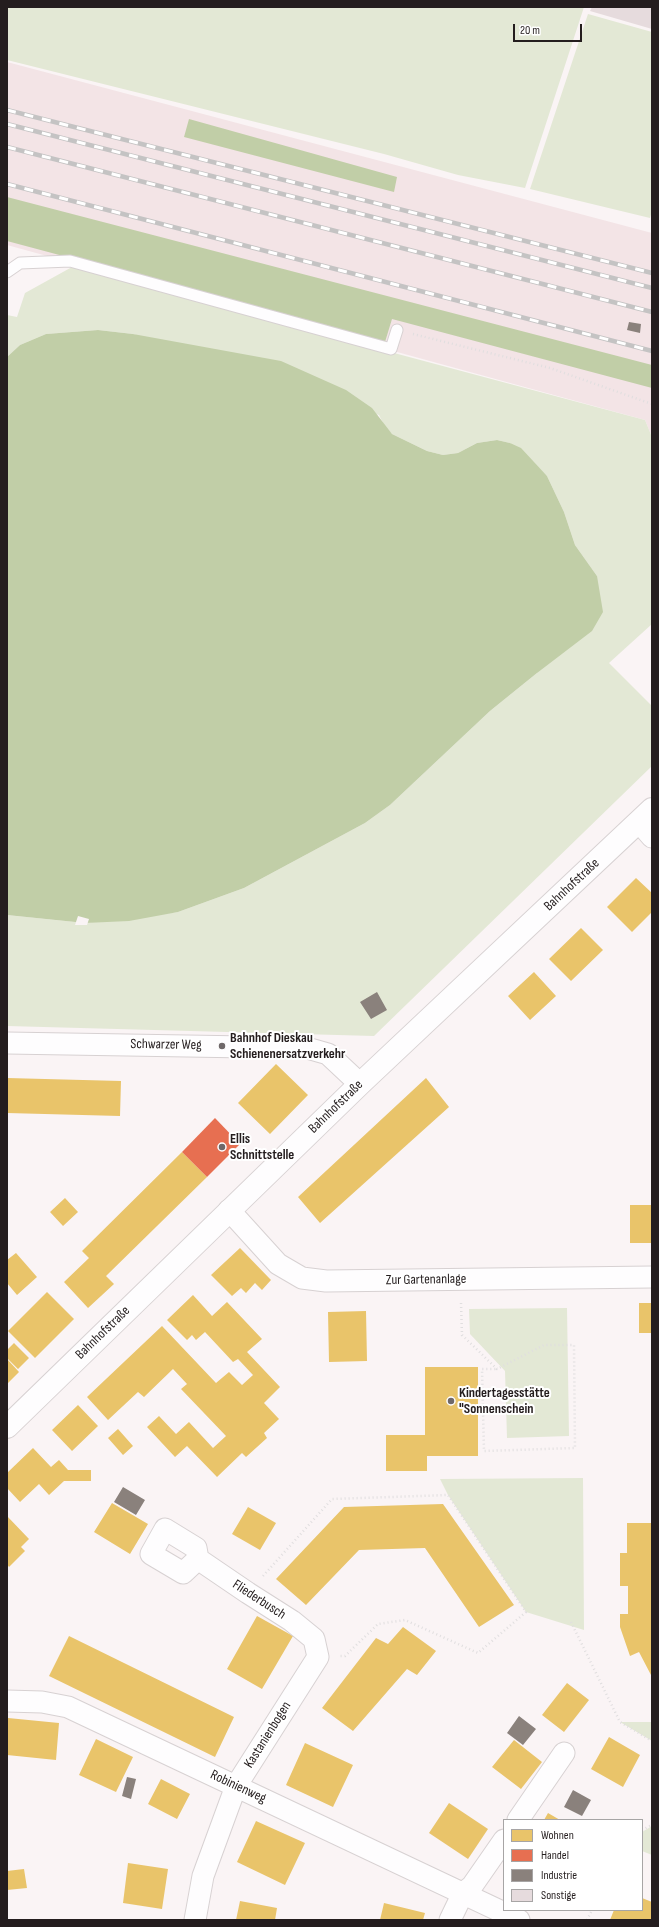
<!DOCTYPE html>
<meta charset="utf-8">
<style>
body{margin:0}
#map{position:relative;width:659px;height:1927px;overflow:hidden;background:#faf4f5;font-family:"Sofia Sans Condensed",sans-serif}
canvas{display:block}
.frame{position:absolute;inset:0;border:8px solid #241d1e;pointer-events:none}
.legend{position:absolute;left:503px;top:1819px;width:140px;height:92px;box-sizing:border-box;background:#fff;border:1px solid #a7a5a5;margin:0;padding:5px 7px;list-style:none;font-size:12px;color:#241d1e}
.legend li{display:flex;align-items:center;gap:8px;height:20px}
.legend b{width:20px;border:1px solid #a7a5a5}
.scale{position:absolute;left:513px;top:24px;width:69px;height:18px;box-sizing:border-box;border:2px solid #241d1e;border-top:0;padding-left:5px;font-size:12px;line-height:14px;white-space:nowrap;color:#241d1e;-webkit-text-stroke:3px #fff;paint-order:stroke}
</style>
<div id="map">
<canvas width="659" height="1927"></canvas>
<div class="frame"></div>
<ul class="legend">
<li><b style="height:11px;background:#e9c46a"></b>Wohnen</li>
<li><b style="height:11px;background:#e76f51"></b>Handel</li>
<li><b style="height:11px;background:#8a817c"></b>Industrie</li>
<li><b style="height:11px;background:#e6dbdd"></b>Sonstige</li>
</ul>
<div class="scale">20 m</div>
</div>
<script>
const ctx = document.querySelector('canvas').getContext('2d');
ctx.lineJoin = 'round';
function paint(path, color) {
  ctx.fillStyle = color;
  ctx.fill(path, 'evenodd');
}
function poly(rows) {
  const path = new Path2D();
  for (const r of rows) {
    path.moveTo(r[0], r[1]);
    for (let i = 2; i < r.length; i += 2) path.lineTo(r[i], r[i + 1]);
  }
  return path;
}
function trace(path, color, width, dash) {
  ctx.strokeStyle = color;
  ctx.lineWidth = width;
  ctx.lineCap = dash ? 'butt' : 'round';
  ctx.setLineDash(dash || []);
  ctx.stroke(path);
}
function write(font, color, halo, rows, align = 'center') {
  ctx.font = font + ' "Sofia Sans Condensed",sans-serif';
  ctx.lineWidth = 4;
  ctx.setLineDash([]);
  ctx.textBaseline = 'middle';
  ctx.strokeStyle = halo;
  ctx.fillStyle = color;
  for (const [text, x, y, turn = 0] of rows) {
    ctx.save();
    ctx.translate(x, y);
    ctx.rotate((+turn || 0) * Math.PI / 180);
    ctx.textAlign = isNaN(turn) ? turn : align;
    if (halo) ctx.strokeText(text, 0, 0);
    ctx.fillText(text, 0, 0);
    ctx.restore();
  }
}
const built = poly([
 [7,62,652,233,652,437,645,420,7,245]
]);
const green = poly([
 [7,7,584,7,525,188,458,175,384,154,7,60],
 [588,14,652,32,652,211,650,218,530,189],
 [72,267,645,420,652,437,652,624,609,663,652,706,652,766,374,1036,7,1026,7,915,85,923,178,912,244,888,365,823,390,805,490,711,537,673,597,576,575,545,564,512,547,476,510,443,497,440,477,443,458,453,443,455,427,451,392,434,385,427,379,415,133,334,98,330,46,334,20,345,7,357,7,315,17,317,25,293],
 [567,1308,569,1436,507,1438,505,1371,470,1334,469,1309],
 [583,1478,584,1630,526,1612,448,1495,440,1479],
 [620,1722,652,1722,652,1741],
 [652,1826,652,1855,642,1851,642,1832]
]);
const water = poly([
 [189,119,397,177,394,192,184,137],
 [7,197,652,365,652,388,392,319,385,342,7,241],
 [98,330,133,334,281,361,346,390,372,408,392,434,427,451,443,455,458,453,477,443,497,440,510,443,521,448,547,476,564,512,575,545,597,576,603,612,592,631,537,673,490,711,390,805,365,823,244,888,178,912,129,921,85,923,7,915,7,357,20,345,46,334]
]);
const pier = poly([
 [78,916,89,919,87,925,75,925]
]);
const homes = poly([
 [636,878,652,893,652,912,632,932,607,907],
 [581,928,603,950,571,981,549,959],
 [534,972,556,996,530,1020,508,996],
 [276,1064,308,1095,270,1134,238,1103],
 [7,1078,121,1081,120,1116,7,1113],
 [426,1078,449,1107,320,1223,298,1197],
 [182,1152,207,1177,106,1276,114,1284,88,1308,64,1282,89,1258,82,1251],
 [65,1198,78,1212,63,1226,50,1212],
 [630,1205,652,1205,652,1243,630,1243],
 [240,1248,271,1280,262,1290,255,1283,246,1293,241,1288,232,1296,211,1275],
 [16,1253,37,1277,17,1295,7,1283,7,1260],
 [47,1292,74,1319,35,1358,8,1331],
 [193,1295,212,1316,227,1302,262,1339,247,1352,280,1387,264,1403,279,1419,264,1433,267,1438,246,1457,242,1453,217,1477,187,1446,175,1457,147,1427,159,1416,176,1434,189,1422,213,1448,226,1436,181,1389,187,1384,173,1369,144,1397,138,1392,108,1420,87,1397,162,1326,216,1383,229,1372,242,1385,253,1375,238,1359,233,1362,205,1332,196,1340,192,1335,187,1340,167,1320],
 [639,1303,652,1303,652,1333,639,1333],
 [366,1311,367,1361,329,1362,328,1312],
 [14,1343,29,1358,18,1369,7,1358,7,1350],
 [7,1359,19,1372,7,1384],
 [425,1367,478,1367,478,1456,427,1456,427,1471,386,1471,386,1435,425,1435],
 [78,1405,98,1426,72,1451,52,1430],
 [118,1429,133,1446,123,1455,108,1438],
 [33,1448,51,1467,59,1460,68,1470,91,1470,91,1481,64,1481,49,1495,39,1484,20,1502,7,1488,7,1473],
 [112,1503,148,1524,130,1554,94,1532],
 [443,1504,514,1605,479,1627,425,1548,359,1550,306,1605,276,1579,344,1507],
 [248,1507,276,1523,260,1550,232,1534],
 [7,1516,29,1539,21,1547,25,1551,9,1567,7,1564],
 [627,1523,652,1523,651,1675,639,1652,630,1656,620,1627,620,1614,628,1614,628,1586,620,1586,620,1553,627,1553],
 [257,1616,293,1636,262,1689,227,1669],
 [403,1627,436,1651,417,1675,407,1669,353,1731,322,1708,376,1638,388,1644],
 [69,1636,234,1717,215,1757,49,1676],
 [567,1683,589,1700,564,1732,542,1715],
 [8,1718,59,1723,56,1760,7,1755],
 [609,1737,640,1755,623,1787,591,1769],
 [96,1739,133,1757,116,1792,79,1775],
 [514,1740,542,1762,521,1789,492,1767],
 [305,1743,353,1765,333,1807,286,1785],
 [161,1779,190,1794,177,1819,148,1804],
 [449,1803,488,1829,468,1859,429,1833],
 [548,1813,560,1820,544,1820],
 [256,1821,305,1843,285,1885,237,1862],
 [128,1863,168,1869,162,1909,123,1903],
 [24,1869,27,1888,7,1890,7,1871],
 [642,1898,652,1902,652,1920,610,1920,614,1910,642,1910],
 [240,1901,277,1908,275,1920,236,1920],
 [384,1903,425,1913,423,1920,380,1920]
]);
const shops = poly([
 [215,1118,240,1144,207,1177,182,1152]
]);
const industry = poly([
 [629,322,641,324,640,333,627,330],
 [377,992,387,1010,371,1019,360,1002],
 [123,1487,145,1500,136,1515,114,1502],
 [519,1716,536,1729,523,1745,507,1733],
 [127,1777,136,1779,131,1799,122,1796],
 [573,1790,591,1800,582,1816,564,1807]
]);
const building = poly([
 [592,7,652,7,652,29,590,11]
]);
const path = poly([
 [413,334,550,368,652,404],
 [461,1303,462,1335,497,1369,544,1345,574,1345,575,1448,484,1451,482,1369,497,1369],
 [263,1576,332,1499,448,1495,526,1612,478,1653,405,1620,378,1624,345,1656,338,1656],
 [571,1622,620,1722,652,1741],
 [642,1830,652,1825],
 [587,1920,592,1910]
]);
const lane = poly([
 [7,272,20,263,70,261,391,349,397,330]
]);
const street = poly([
 [639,822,652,837],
 [7,1043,307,1048,328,1054,360,1084],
 [229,1210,278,1264,302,1278,326,1281,652,1277],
 [7,1701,42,1702,68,1707,519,1920],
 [518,1820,564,1753],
 [195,1920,203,1876,236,1786,318,1657,314,1639,292,1621,248,1593,198,1559,196,1548,165,1529,151,1554,183,1573,198,1559],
 [450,1920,463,1893,472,1886,504,1840]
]);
const secondary = poly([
 [7,1427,360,1084,652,809]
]);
const rail = poly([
 [7,110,652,273],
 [7,124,652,288],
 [7,147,652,312],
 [7,184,652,351]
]);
const markers = [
 [222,1046,4,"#6f6869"],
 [222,1147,4,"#6f6869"],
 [451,1401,4,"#6f6869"]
];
const streetNames = [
 ["Bahnhofstraße",572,885,-43],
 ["Schwarzer Weg",166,1045,1],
 ["Bahnhofstraße",336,1107,-44],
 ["Zur Gartenanlage",426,1280,-1],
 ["Bahnhofstraße",103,1333,-44],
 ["Fliederbusch",259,1600,33],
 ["Kastanienbogen",268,1735,-58],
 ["Robinienweg",238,1787,25]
];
const poiNames = [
 ["Bahnhof Dieskau",230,1038],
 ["Schienenersatzverkehr",230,1054],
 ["Ellis",230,1139],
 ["Schnittstelle",230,1155],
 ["Kindertagesstätte",459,1393],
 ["\"Sonnenschein",459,1409]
];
paint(built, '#f3e4e6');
paint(green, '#e3e8d5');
paint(water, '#c1cea7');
paint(pier, '#faf4f5');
paint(homes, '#e9c46a');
paint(shops, '#e76f51');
paint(industry, '#8a817c');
paint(building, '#e6dbdd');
trace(lane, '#d7d1d2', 13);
trace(street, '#d7d1d2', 23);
trace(secondary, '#d7d1d2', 24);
trace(path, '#e0dedf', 2.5, [1, 3]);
trace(lane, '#fefdfe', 11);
trace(street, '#fefdfe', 21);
trace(secondary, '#fefdfe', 22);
trace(rail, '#c4c3c3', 4.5);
trace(rail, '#fff', 3, [9]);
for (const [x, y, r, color] of markers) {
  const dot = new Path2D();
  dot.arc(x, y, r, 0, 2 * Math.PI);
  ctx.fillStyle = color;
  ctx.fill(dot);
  trace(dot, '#fff', 1.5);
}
write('14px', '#241d1e', '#fff', streetNames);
write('bold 14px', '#241d1e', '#fff', poiNames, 'left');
</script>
